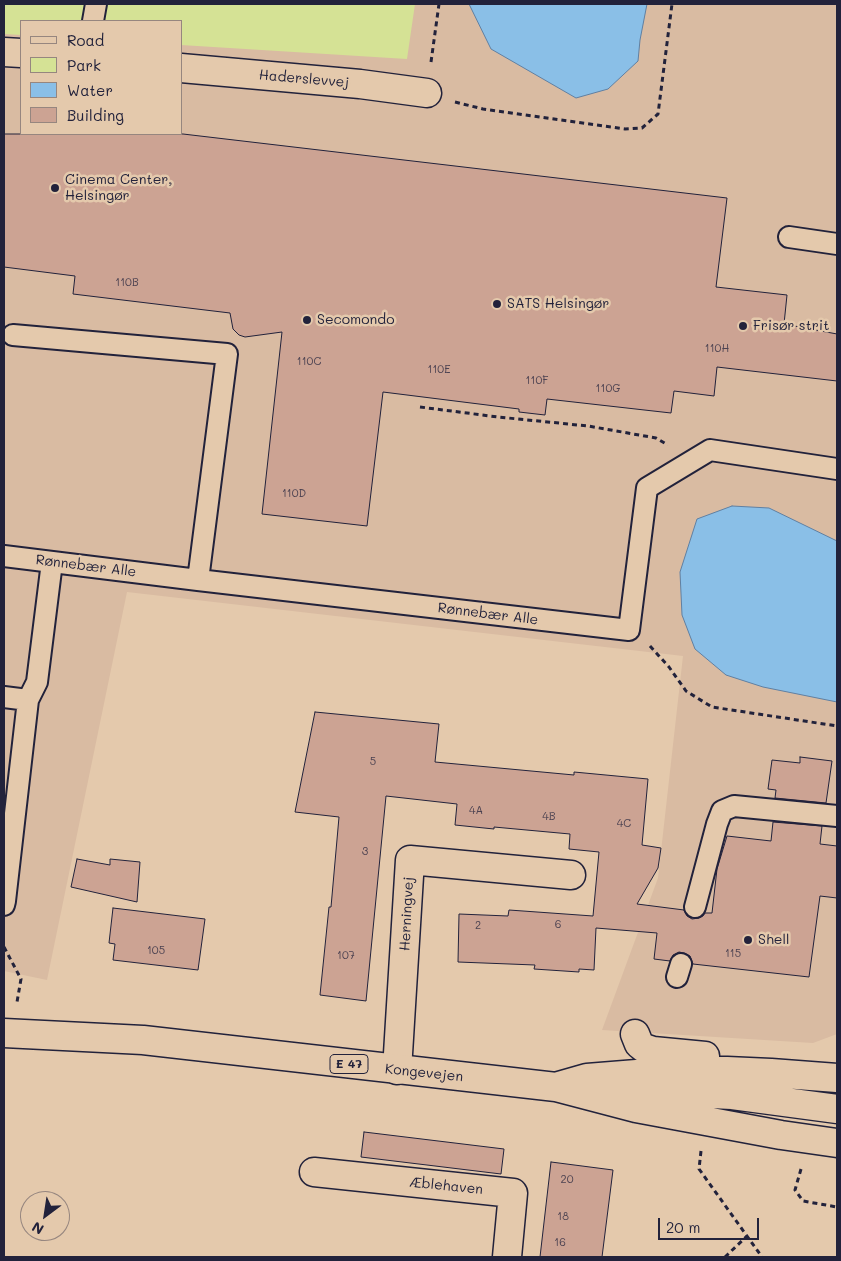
<!DOCTYPE html>
<meta charset="utf-8">
<style>
body{margin:0}
#map{position:relative;width:841px;height:1261px;overflow:hidden;background:#e4c9ac;font-family:Mali,sans-serif}
canvas{display:block}
.frame{position:absolute;inset:0;border:5px solid #22223b;pointer-events:none}
.legend{position:absolute;left:20px;top:20px;width:162px;height:115px;box-sizing:border-box;background:#e4c9ac;border:1px solid #96867f;margin:0;padding:6px 9px;list-style:none;font-size:15px;color:#22223b}
.legend li{display:flex;align-items:center;gap:10px;height:25px}
.legend b{width:25px;border:1px solid #96867f}
.north{position:absolute;left:20px;top:1191px;width:50px;height:50px;box-sizing:border-box;background:#e4c9ac;border:1px solid #96867f;border-radius:50%;rotate:211deg;font-size:14px;font-weight:700;line-height:20px;text-align:center;color:#22223b}
.north::after{content:'';display:block;margin:auto;width:18px;height:22px;background:#22223b;clip-path:polygon(50% 0,100% 100%,50% 72%,0 100%)}
.scale{position:absolute;left:658px;top:1218px;width:101px;height:22px;box-sizing:border-box;border:2px solid #22223b;border-top:0;padding-left:6px;font-size:15px;line-height:18px;white-space:nowrap;color:#22223b;-webkit-text-stroke:4px #e4c9ac;paint-order:stroke}
</style>
<div id="map">
<canvas width="841" height="1261"></canvas>
<div class="frame"></div>
<ul class="legend">
<li><b style="height:6px;background:#e4c9ac"></b>Road</li>
<li><b style="height:14px;background:#d5e295"></b>Park</li>
<li><b style="height:14px;background:#8abfe7"></b>Water</li>
<li><b style="height:14px;background:#cca393"></b>Building</li>
</ul>
<div class="north">N</div>
<div class="scale">20 m</div>
</div>
<script>
const ctx = document.querySelector('canvas').getContext('2d');
ctx.lineJoin = 'round';
function paint(path, color) {
  ctx.fillStyle = color;
  ctx.fill(path, 'evenodd');
}
function poly(rows) {
  const path = new Path2D();
  for (const r of rows) {
    path.moveTo(r[0], r[1]);
    for (let i = 2; i < r.length; i += 2) path.lineTo(r[i], r[i + 1]);
  }
  return path;
}
function trace(path, color, width, dash) {
  ctx.strokeStyle = color;
  ctx.lineWidth = width;
  ctx.lineCap = dash ? 'butt' : 'round';
  ctx.setLineDash(dash || []);
  ctx.stroke(path);
}
function write(font, color, halo, rows, align = 'center') {
  ctx.font = font + ' Mali,sans-serif';
  ctx.lineWidth = 5;
  ctx.setLineDash([]);
  ctx.textBaseline = 'middle';
  ctx.strokeStyle = halo;
  ctx.fillStyle = color;
  for (const [text, x, y, turn = 0] of rows) {
    ctx.save();
    ctx.translate(x, y);
    ctx.rotate((+turn || 0) * Math.PI / 180);
    ctx.textAlign = isNaN(turn) ? turn : align;
    if (halo) ctx.strokeText(text, 0, 0);
    ctx.fillText(text, 0, 0);
    ctx.restore();
  }
}
const built = poly([
 [4,4,837,4,837,1034,813,1043,602,1030,658,878,683,656,127,592,47,980,4,971],
 [21,21,181,21,181,134,21,134]
]);
const green = poly([
 [4,4,415,4,407,59,181,45,181,21,21,21,21,35,4,34]
]);
const water = poly([
 [469,4,647,4,640,40,638,61,608,89,576,98,491,49,469,4],
 [732,506,769,508,837,541,837,702,763,687,726,675,695,649,682,615,680,572,697,519,732,506]
]);
const building = poly([
 [4,134,183,134,727,198,716,287,787,295,784,324,837,334,837,381,717,367,714,396,674,391,671,413,547,399,545,415,519,412,519,409,383,392,367,526,262,514,282,332,245,337,239,335,233,329,230,313,73,294,75,276,4,267,4,134],
 [315,712,439,724,435,762,574,775,574,772,648,779,642,845,661,848,658,868,637,904,684,910,687,916,692,919,699,918,703,916,705,913,712,913,717,869,727,836,771,841,773,822,822,826,820,844,837,846,837,898,820,896,809,977,693,964,690,956,684,953,679,952,673,955,670,961,654,959,657,933,596,928,594,970,579,969,579,972,534,969,535,965,458,962,459,914,508,916,509,910,593,916,599,852,569,849,570,834,494,827,494,829,455,825,457,804,386,796,366,1001,320,995,329,907,331,907,339,817,295,812,315,712],
 [800,757,832,761,826,803,775,798,776,790,768,789,772,760,800,763,800,757],
 [77,859,110,865,110,859,140,862,137,902,71,887,77,859],
 [113,908,205,919,198,970,113,960,115,944,109,943,113,908],
 [364,1132,504,1149,501,1174,361,1157,364,1132],
 [551,1162,613,1170,602,1257,540,1257,551,1162]
]);
const path = poly([
 [431,62,439,4],
 [455,102,483,109,625,129,642,128,658,114,672,4],
 [420,407,498,417,588,426,656,438,668,445],
 [650,646,669,667,686,691,712,707,837,726],
 [4,947,21,979,17,1002],
 [701,1151,699,1169,762,1257],
 [801,1169,795,1190,803,1201,837,1207],
 [725,1257,747,1236]
]);
const lane = poly([
 [93,21,96,4],
 [789,237,837,244],
 [13,335,227,354,198,580],
 [4,556,198,580,629,630,647,488,710,450,837,469],
 [4,697,28,700,5,901,4,905],
 [28,700,37,682,52,562],
 [695,907,717,824,722,811,734,806,837,816],
 [677,977,681,964]
]);
const street = poly([
 [4,52,21,53],
 [181,68,360,84,427,93],
 [397,1070,410,860,571,875],
 [314,1172,513,1193,507,1257]
]);
const primary = poly([
 [4,1033,143,1040,556,1087,636,1108,781,1135,837,1143],
 [635,1034,639,1044,644,1048,653,1051,705,1056],
 [559,1086,587,1078,674,1071,727,1071,771,1073,837,1078],
 [627,1090,732,1095,837,1109]
]);
const markers = [
 [55,188,5,"#22223b"],
 [497,304,5,"#22223b"],
 [307,320,5,"#22223b"],
 [743,326,5,"#22223b"],
 [748,940,5,"#22223b"]
];
const numberNames = [
 ["110B",127,283],
 ["110H",717,349],
 ["110C",309,362],
 ["110E",439,370],
 ["110F",537,381],
 ["110G",608,389],
 ["110D",294,494],
 ["5",373,762],
 ["4A",476,811],
 ["4B",549,817],
 ["4C",624,824],
 ["3",365,852],
 ["6",558,925],
 ["2",478,926],
 ["105",156,951],
 ["115",733,954],
 ["107",346,956],
 ["20",567,1180],
 ["18",563,1217],
 ["16",560,1243]
];
const shields = [
 [349,1064,38]
];
const shieldNames = [
 ["E 47",349,1064]
];
const streetNames = [
 ["Haderslevvej",304,79,5],
 ["Rønnebær Alle",86,566,7],
 ["Rønnebær Alle",488,614,7],
 ["Herningvej",407,914,-87],
 ["Kongevejen",424,1073,6],
 ["Æblehaven",446,1186,6]
];
const poiNames = [
 ["Cinema Center,",65,180],
 ["Helsingør",65,196],
 ["SATS Helsingør",507,304],
 ["Secomondo",317,320],
 ["Frisør strit",753,326],
 ["Shell",758,940]
];
paint(built, '#d9bba2');
paint(green, '#d5e295');
paint(water, '#8abfe7');
trace(water, '#6080a2', 1);
paint(building, '#cca393');
trace(building, '#22223b', 1);
trace(lane, '#22223b', 24);
trace(street, '#22223b', 31);
trace(primary, '#22223b', 31);
trace(path, '#22223b', 3, [5, 4]);
trace(lane, '#e4c9ac', 20);
trace(street, '#e4c9ac', 28);
trace(primary, '#e4c9ac', 28);
for (const [x, y, r, color] of markers) {
  const dot = new Path2D();
  dot.arc(x, y, r, 0, 2 * Math.PI);
  ctx.fillStyle = color;
  ctx.fill(dot);
  trace(dot, '#e4c9ac', 2);
}
write('11px', '#4c4251', null, numberNames);
for (const [x, y, w] of shields) {
  const box = new Path2D();
  box.roundRect(x - w / 2, y - 9.5, w, 19, 4);
  ctx.fillStyle = '#e4c9ac';
  ctx.fill(box);
  trace(box, '#22223b', 1);
}
write('bold 12px', '#22223b', null, shieldNames);
write('14px', '#22223b', '#e4c9ac', streetNames);
write('14px', '#22223b', '#e4c9ac', poiNames, 'left');
</script>
